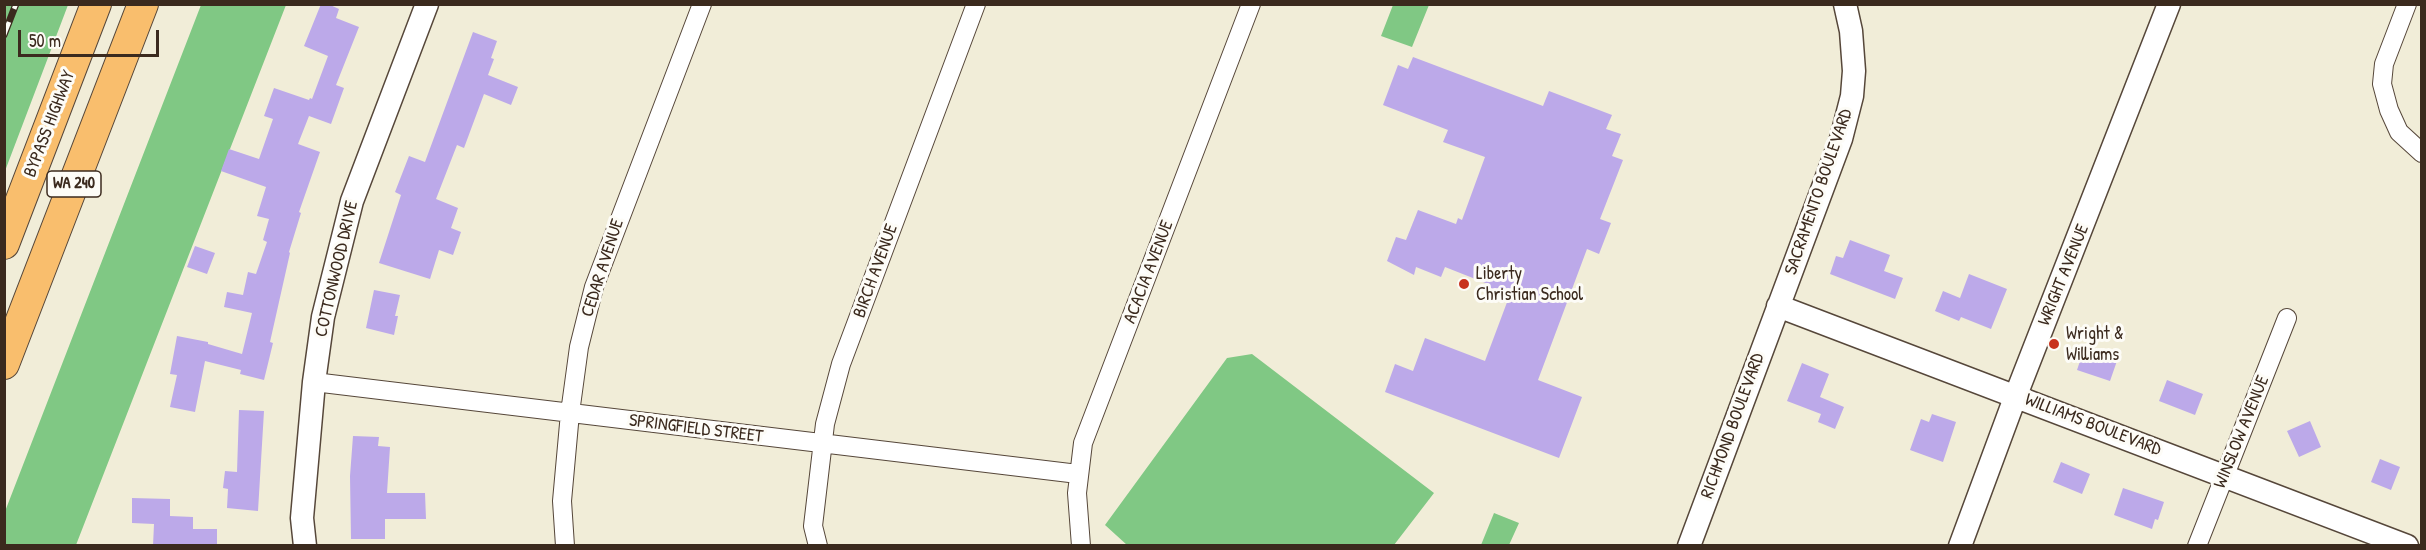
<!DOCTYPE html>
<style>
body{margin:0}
#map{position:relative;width:2426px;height:550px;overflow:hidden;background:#f1edd8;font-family:"Patrick Hand",sans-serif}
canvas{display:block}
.frame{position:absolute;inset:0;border:6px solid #3b2a1e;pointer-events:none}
.scale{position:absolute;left:18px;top:30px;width:141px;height:27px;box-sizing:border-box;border:3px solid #3b2a1e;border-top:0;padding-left:8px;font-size:18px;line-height:21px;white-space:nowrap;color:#3b2a1e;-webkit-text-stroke:4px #fdfcf7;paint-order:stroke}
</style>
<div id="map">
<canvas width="2426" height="550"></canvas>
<div class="frame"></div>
<div class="scale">50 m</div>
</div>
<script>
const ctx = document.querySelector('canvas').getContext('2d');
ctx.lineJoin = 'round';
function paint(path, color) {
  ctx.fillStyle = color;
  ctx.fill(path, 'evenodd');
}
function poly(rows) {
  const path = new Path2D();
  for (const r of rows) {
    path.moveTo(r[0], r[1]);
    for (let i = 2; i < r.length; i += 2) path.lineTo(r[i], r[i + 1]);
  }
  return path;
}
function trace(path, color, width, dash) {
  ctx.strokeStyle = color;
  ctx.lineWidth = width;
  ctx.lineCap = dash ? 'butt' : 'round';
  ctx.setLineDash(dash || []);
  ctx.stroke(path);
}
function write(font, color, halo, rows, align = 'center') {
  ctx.font = font + ' "Patrick Hand",sans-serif';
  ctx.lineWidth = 6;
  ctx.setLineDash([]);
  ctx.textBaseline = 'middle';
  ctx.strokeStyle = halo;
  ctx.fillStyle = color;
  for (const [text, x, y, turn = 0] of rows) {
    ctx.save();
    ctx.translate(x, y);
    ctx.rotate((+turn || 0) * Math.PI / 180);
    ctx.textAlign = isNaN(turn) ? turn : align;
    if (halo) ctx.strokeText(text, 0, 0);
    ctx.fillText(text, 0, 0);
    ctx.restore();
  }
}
const green = poly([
 [5,4,68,5,5,171,4,5],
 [201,5,286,5,76,545,5,545,4,514],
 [1393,5,1429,5,1412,47,1381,36],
 [1252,354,1434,493,1394,545,1127,545,1105,525,1227,358],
 [1494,513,1519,523,1509,545,1481,545]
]);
const building = poly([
 [321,4,328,4,339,9,336,18,359,27,336,85,344,88,331,124,309,116,298,144,320,152,299,212,301,213,289,252,290,253,270,342,273,343,264,380,240,374,241,370,205,361,195,412,170,407,177,375,170,374,177,336,208,342,208,344,242,354,252,313,224,307,227,292,243,295,248,272,256,274,267,242,263,240,269,219,257,216,266,187,221,171,229,149,259,159,273,119,264,116,274,88,309,100,310,98,312,99,328,56,304,46],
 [473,32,497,41,491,58,494,59,488,75,518,87,511,105,484,94,464,148,457,145,436,199,458,208,451,228,461,232,453,255,439,250,430,279,379,263,401,195,395,192,409,156,425,162],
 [1413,57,1543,106,1549,91,1612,115,1606,129,1621,134,1612,156,1623,160,1600,219,1611,223,1599,254,1587,249,1538,380,1582,397,1559,458,1385,392,1395,364,1413,371,1425,338,1485,361,1509,297,1486,289,1488,284,1445,267,1441,277,1416,267,1414,275,1387,261,1396,237,1406,240,1418,210,1456,224,1458,218,1462,220,1485,157,1443,142,1448,130,1383,105,1398,65,1408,69],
 [1850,240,1890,255,1884,271,1903,278,1895,299,1830,274,1836,256,1843,258],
 [195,246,215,253,207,274,187,267],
 [1969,274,2007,289,1991,329,1961,317,1959,321,1935,311,1943,291,1960,298],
 [374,290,400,295,395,316,398,316,394,335,366,328],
 [2085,346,2118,358,2110,381,2077,370],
 [1802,363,1829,374,1820,397,1844,407,1835,429,1818,422,1821,414,1787,401],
 [2167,380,2203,394,2195,415,2159,401],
 [239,410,264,411,258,511,227,508,228,489,223,488,225,471,237,472],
 [1932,414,1956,422,1943,462,1910,450,1921,419,1929,422],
 [2310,421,2321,447,2299,457,2287,431],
 [353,436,379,437,378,446,390,447,387,493,425,493,426,519,385,519,385,539,351,539,350,476],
 [2380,459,2400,467,2391,490,2371,482],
 [2061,462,2090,474,2082,494,2053,482],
 [2123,488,2164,502,2158,520,2155,519,2152,529,2114,515],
 [132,498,170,499,170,516,193,517,193,529,217,529,217,546,153,546,154,524,132,523]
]);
const minor = poly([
 [2407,4,2384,64,2382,84,2389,110,2399,132,2422,153],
 [314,382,1078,474],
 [565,546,562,501,570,413,579,347,594,287,702,4],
 [818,546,813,526,825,424,841,364,976,4],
 [1081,546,1077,493,1083,443,1251,4],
 [2197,546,2287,318]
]);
const tertiary = poly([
 [1778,306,2407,546],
 [305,546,302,518,314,382,323,317,352,201,427,4],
 [1689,546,1841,139,1852,96,1854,71,1851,31,1845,4],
 [1960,546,2016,395,2169,4]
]);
const trunk = poly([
 [4,244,96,4],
 [4,364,143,4]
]);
const rail = poly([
 [4,35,16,4]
]);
const markers = [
 [1464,284,6,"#c8321e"],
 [2054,344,6,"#c8321e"]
];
const shields = [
 [74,184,54]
];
const shieldNames = [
 ["WA 240",74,184]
];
const streetNames = [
 ["BYPASS HIGHWAY",50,124,-69],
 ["SACRAMENTO BOULEVARD",1819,192,-71],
 ["CEDAR AVENUE",603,268,-72],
 ["COTTONWOOD DRIVE",337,269,-77],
 ["BIRCH AVENUE",876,271,-70],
 ["ACACIA AVENUE",1149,272,-69],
 ["WRIGHT AVENUE",2064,275,-68],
 ["WILLIAMS BOULEVARD",2093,425,21],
 ["RICHMOND BOULEVARD",1733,426,-70],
 ["SPRINGFIELD STREET",696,429,7],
 ["WINSLOW AVENUE",2242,432,-68]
];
const poiNames = [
 ["Liberty",1476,274],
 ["Christian School",1476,295],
 ["Wright &",2066,334],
 ["Williams",2066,355]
];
paint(green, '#80c884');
paint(building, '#bca9e9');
trace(minor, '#56473a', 20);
trace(tertiary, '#56473a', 25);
trace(trunk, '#56473a', 32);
trace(minor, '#fff', 18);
trace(tertiary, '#fff', 22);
trace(trunk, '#f9be6d', 30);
trace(rail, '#3b2a1e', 7);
trace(rail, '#fdfcf7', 4.5, [14]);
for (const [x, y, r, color] of markers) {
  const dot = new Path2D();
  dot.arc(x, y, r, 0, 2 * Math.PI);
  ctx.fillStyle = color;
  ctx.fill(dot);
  trace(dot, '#fdfcf7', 2);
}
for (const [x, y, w] of shields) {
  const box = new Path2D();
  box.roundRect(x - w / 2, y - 13, w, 26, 4.5);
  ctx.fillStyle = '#fdfcf7';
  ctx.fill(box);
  trace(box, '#3b2a1e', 1.5);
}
write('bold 16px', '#3b2a1e', null, shieldNames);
write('18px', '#3b2a1e', '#fdfcf7', streetNames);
write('18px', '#3b2a1e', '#fdfcf7', poiNames, 'left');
</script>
